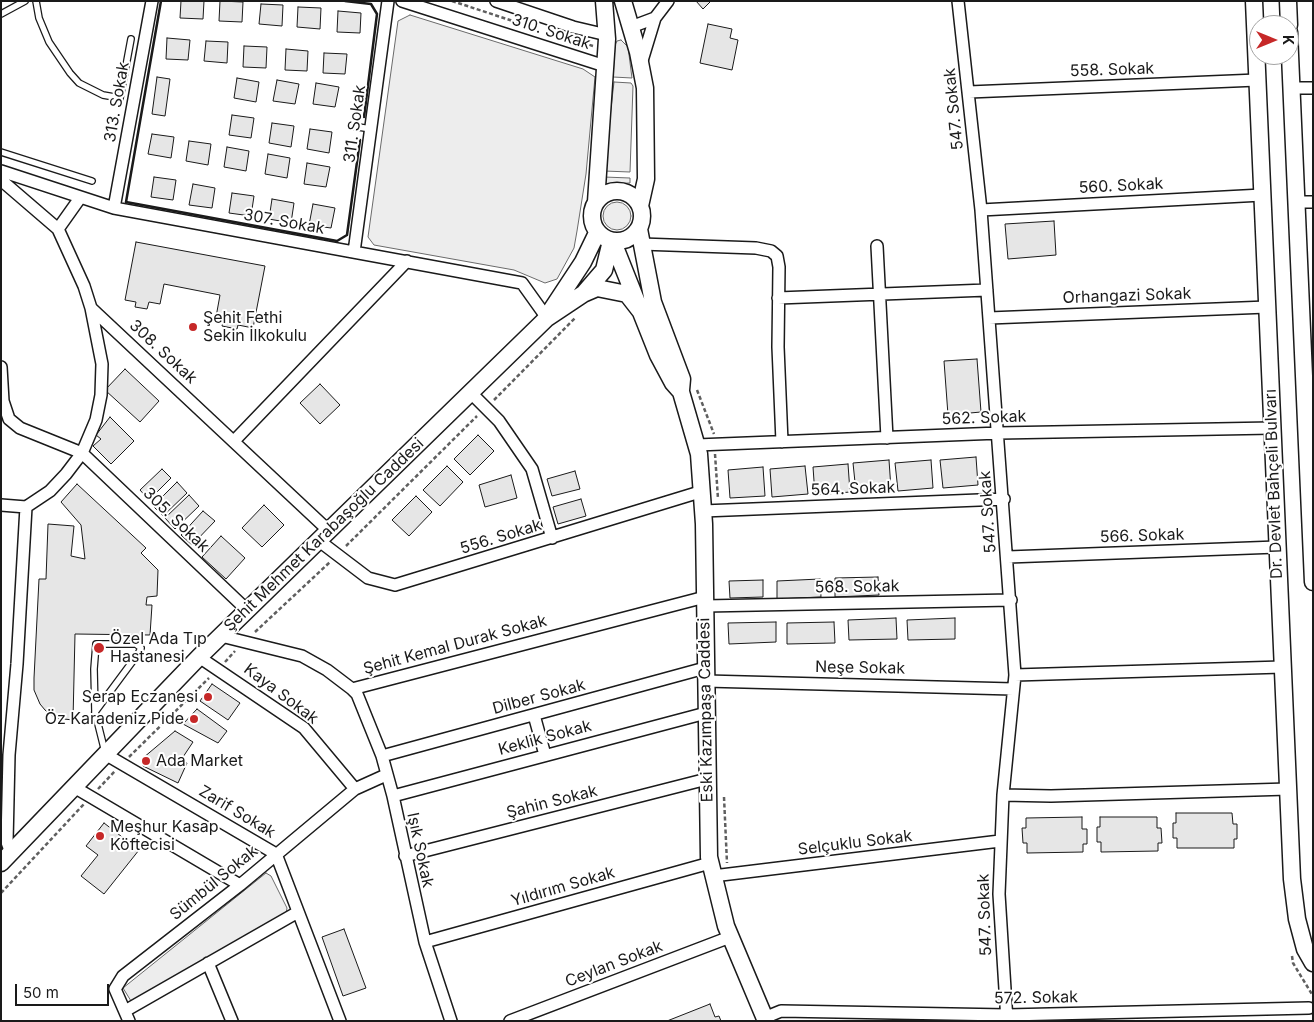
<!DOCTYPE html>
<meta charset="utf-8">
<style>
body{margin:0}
#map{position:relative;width:1314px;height:1022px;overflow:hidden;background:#fff;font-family:Inter,sans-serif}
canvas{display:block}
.frame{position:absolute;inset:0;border:2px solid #1a1a1a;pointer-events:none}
.north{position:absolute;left:1249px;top:15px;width:50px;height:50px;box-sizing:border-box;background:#fff;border:1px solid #a3a3a3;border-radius:50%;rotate:90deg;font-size:14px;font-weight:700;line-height:20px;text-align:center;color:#1a1a1a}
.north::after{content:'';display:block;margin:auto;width:18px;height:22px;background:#c62828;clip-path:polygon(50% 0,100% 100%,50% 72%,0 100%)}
.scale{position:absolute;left:15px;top:984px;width:94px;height:22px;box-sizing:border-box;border:2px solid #1a1a1a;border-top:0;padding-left:6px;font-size:15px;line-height:18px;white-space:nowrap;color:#1a1a1a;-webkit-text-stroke:4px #fff;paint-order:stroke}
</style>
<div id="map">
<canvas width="1314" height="1022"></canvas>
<div class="frame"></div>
<div class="north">K</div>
<div class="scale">50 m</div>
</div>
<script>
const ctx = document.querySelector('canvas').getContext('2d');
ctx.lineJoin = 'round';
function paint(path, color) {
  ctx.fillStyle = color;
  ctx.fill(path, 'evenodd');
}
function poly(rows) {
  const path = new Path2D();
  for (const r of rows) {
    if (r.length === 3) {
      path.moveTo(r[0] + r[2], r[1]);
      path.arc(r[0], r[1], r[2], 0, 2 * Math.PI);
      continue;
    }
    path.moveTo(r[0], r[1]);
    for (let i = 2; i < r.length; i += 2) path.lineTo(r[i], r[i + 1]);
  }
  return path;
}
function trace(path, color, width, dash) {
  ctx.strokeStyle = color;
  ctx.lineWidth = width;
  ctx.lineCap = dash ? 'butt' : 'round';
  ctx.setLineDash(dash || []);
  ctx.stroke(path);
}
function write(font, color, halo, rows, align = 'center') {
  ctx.font = font + ' Inter,sans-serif';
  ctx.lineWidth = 4;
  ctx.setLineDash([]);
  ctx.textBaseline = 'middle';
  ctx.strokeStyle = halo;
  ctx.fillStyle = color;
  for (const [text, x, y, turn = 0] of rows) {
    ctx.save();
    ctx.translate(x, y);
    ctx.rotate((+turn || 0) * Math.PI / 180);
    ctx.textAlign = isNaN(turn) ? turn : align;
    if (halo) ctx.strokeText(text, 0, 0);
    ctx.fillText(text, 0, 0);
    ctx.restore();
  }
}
const built = poly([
 [410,15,583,69,595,77,586,174,577,231,574,248,557,279,545,283,514,270,374,245,368,237,398,21,410,15],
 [621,40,628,47,632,78,613,77,615,45,617,41,621,40],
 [614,82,631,83,633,86,630,172,604,171,614,82],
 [604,177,630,178,630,183,604,184,604,177],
 [617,216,14],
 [266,873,271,876,287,908,286,914,131,1001,123,988,266,873]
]);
const building = poly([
 [181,1,204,1,203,19,180,18,181,1],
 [220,1,243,2,242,22,219,21,220,1],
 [696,1,711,1,703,9,696,1],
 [261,4,283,5,282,26,259,24,261,4],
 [298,7,321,8,320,29,297,27,298,7],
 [338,11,361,13,360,33,337,32,338,11],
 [708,24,732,29,730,38,738,40,732,70,700,63,708,24],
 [167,38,190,40,188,60,166,59,167,38],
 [206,41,228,42,227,63,204,61,206,41],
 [244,46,267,47,266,68,243,67,244,46],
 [286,49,308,51,307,71,285,70,286,49],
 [324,53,347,54,345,74,323,73,324,53],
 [157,77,170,79,165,116,152,114,157,77],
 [237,78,259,82,256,102,234,98,237,78],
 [277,80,299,84,295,104,273,101,277,80],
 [316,83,339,87,335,107,313,104,316,83],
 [232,115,254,118,251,138,229,135,232,115],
 [272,123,294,126,291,147,269,143,272,123],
 [310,129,332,132,329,153,307,149,310,129],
 [152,134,174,137,171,158,148,154,152,134],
 [189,141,211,144,208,165,186,161,189,141],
 [227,147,249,151,246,171,224,167,227,147],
 [268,154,290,158,287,178,265,174,268,154],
 [307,163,330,167,326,187,304,184,307,163],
 [154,177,176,180,173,200,151,197,154,177],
 [193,184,215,188,212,208,189,205,193,184],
 [232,193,254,196,251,216,229,213,232,193],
 [272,199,294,203,291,223,269,219,272,199],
 [313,204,335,208,331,228,309,225,313,204],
 [1054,221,1056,255,1008,259,1005,224,1054,221],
 [136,242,265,266,253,328,238,325,237,329,222,326,224,318,216,317,220,295,164,284,160,304,149,302,147,309,135,307,136,302,125,300,136,242],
 [977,359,981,412,948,415,944,361,977,359],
 [125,369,159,401,140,422,105,390,125,369],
 [320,384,340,405,320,424,300,403,320,384],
 [110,417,134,441,111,464,93,446,101,439,96,435,110,417],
 [478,435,494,451,470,475,454,459,478,435],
 [976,457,978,485,943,488,940,460,976,457],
 [889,460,891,489,856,492,853,463,889,460],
 [931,460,933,488,898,491,895,463,931,460],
 [848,464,850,492,815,495,813,467,848,464],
 [447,466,463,482,440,506,423,490,447,466],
 [805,466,808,494,772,497,770,469,805,466],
 [763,467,765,496,730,498,728,470,763,467],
 [162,469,171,478,149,500,140,490,162,469],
 [575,471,580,489,552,496,547,479,575,471],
 [511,475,517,498,485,507,479,485,511,475],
 [177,482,187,493,163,516,153,506,177,482],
 [77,484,146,548,141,553,158,570,157,596,147,597,146,605,152,605,150,635,75,634,73,720,55,718,45,710,40,704,34,690,34,678,39,579,46,579,48,524,74,526,71,556,85,559,81,525,61,502,77,484],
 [189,495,199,506,175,529,165,518,189,495],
 [416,496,432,512,409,536,392,520,416,496],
 [581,499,586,516,558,524,553,507,581,499],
 [264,505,284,525,262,547,242,528,264,505],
 [203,511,215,521,192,545,181,535,203,511],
 [221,536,245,558,226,579,202,557,221,536],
 [878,577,879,595,835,597,835,578,878,577],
 [820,579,821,597,777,599,777,581,820,579],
 [763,580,763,597,730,598,729,581,763,580],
 [896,618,897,639,849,640,848,620,896,618],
 [955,618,955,639,908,640,907,620,955,618],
 [776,622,776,642,729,644,728,623,776,622],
 [834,622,835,643,787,644,787,623,834,622],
 [212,684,240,703,228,720,200,701,212,684],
 [197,709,227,731,218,743,183,724,197,709],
 [175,731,193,742,181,760,187,763,178,783,143,766,143,758,175,731],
 [1176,813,1232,813,1233,824,1237,824,1237,839,1234,839,1234,848,1177,848,1177,838,1173,838,1173,823,1176,823,1176,813],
 [1082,817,1082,829,1087,829,1087,844,1083,844,1083,852,1027,853,1027,843,1023,843,1022,828,1026,828,1026,818,1082,817],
 [1100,817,1157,817,1157,828,1161,828,1162,843,1158,843,1158,851,1101,852,1101,842,1097,842,1097,827,1100,827,1100,817],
 [104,823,139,850,104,894,81,876,98,855,86,846,104,823],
 [344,929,366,988,343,996,322,937,344,929],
 [710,1004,715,1017,719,1016,721,1021,667,1021,710,1004]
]);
const path = poly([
 [452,1,519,23],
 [577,41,593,46],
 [697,390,714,434],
 [494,400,576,317],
 [715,454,718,499],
 [346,546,477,416],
 [255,632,330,562],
 [225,662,235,651],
 [129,757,209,678],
 [98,789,115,771],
 [724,797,727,863],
 [1,893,84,804],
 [1292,956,1293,963,1313,996]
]);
const lane = poly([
 [36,1,39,18,49,42,70,73,79,83,103,95,120,98,131,39],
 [1,14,25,1],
 [352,126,371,129],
 [1,152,92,181],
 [95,712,138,654,141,648,136,644,96,644,94,669,95,712,105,752]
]);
const street = poly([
 [402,1,605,66],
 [496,1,573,27,607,35],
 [958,1,981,210,1015,675,1003,795,999,894,1007,1021],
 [655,18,668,1],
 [631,27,655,18,641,64],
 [1291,88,1313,88],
 [969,92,1257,80],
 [1,171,114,208,522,283,547,318],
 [1,180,58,229,84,286,91,308,329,531],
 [1296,202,1313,202],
 [114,208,152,1],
 [981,210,1262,195],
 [58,229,80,198],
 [641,244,756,248,771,251,777,256,779,267,778,347,782,442],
 [877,246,887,438],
 [354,252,388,1],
 [778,298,987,290],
 [989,318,1267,307],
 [1,367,3,401,9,419,20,428,82,453,247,610],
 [471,393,499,421,532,469,552,538],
 [234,441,407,261],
 [697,445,999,433,1272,428],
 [1,505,26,507],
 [703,511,1004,499],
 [318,540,368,578,395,585,703,491],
 [1008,557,1277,547],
 [705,606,1011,600],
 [221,636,302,656,327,670,352,689,705,597],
 [199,657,304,728,355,789],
 [1015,675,1282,667],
 [706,681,1013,689],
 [352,689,357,694,382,756,393,796,425,942,451,1021],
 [534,715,545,755],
 [105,754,276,854,340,1021],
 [382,756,705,668],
 [74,787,240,885],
 [1003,795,1051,796,1288,789],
 [393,796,706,713],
 [11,853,7,842,9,755,17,664,26,507,50,491,66,474,82,453,96,420,101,395,102,364,91,308],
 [405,856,707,779],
 [713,876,1000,841],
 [425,942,710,863],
 [208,963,232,1021],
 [125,1011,298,912],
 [764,1018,781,1011,1007,1015,1309,1008],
 [129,1021,115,989,123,976,240,885,355,789,386,775],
 [510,1021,730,937]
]);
const secondary = poly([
 [623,1,638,52,645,88,646,179,640,206],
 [1254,1,1292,879,1297,919,1305,949,1313,963],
 [1288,1,1289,25],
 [1289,32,1313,582],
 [617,216,25],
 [596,202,607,39,604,1],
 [639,229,653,302,682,379,681,390],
 [613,242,658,355,673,383,681,392,699,454,704,524,709,857,726,926,766,1021],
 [585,292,604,270,611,241],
 [550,312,583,262,597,233],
 [1,863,199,657,547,318,583,294,597,288,627,294,641,312]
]);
const wall = poly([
 [161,1,126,202,337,241,347,235,360,140],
 [345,1,371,4,377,14,364,117]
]);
const markers = [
 [193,327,5,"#c62828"],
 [99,648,6,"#c62828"],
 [208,697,5,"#c62828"],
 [194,719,5,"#c62828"],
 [146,761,5,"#c62828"],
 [100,836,5,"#c62828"]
];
const streetNames = [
 ["310. Sokak",551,32,18],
 ["558. Sokak",1112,70,-2],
 ["313. Sokak",117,102,-80],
 ["547. Sokak",954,109,-96],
 ["311. Sokak",355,124,-82],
 ["560. Sokak",1121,186,-3],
 ["307. Sokak",284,222,10],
 ["Orhangazi Sokak",1127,296,-2],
 ["308. Sokak",163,352,43],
 ["562. Sokak",984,418,-2],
 ["Dr. Devlet Bahçeli Bulvarı",1274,484,-92],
 ["564. Sokak",853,489,-2],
 ["547. Sokak",988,512,-94],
 ["305. Sokak",176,520,44],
 ["Şehit Mehmet Karabaşoğlu Caddesi",324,535,-44],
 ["566. Sokak",1142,536,-2],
 ["556. Sokak",501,537,-17],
 ["568. Sokak",857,587,-1],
 ["Şehit Kemal Durak Sokak",455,645,-15],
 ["Neşe Sokak",860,668,1],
 ["Kaya Sokak",281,694,37],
 ["Dilber Sokak",539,697,-15],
 ["Eski Kazımpaşa Caddesi",706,710,-91],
 ["Keklik Sokak",545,738,-15],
 ["Şahin Sokak",552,802,-14],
 ["Zarif Sokak",237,812,31],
 ["Selçuklu Sokak",855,843,-7],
 ["Işık Sokak",420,850,78],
 ["Sümbül Sokak",214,883,-39],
 ["Yıldırım Sokak",563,887,-16],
 ["547. Sokak",985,915,-92],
 ["Ceylan Sokak",614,964,-21],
 ["572. Sokak",1036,998,-1]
];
const poiNames = [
 ["Şehit Fethi",203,318],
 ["Sekin İlkokulu",203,336],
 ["Özel Ada Tıp",110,639],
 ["Hastanesi",110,657],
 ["Serap Eczanesi",198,697,"right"],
 ["Öz Karadeniz Pide",184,719,"right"],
 ["Ada Market",156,761],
 ["Meşhur Kasap",110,827],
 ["Köftecisi",110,845]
];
paint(built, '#ededed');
trace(built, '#6a6a6a', 1);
paint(building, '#e6e6e6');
trace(building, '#1a1a1a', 1);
trace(lane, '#1a1a1a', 8);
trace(street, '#1a1a1a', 14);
trace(secondary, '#1a1a1a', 19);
trace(path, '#5f5f5f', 2.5, [4, 2.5]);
trace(lane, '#fff', 5.5);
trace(street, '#fff', 11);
trace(secondary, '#fff', 16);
trace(wall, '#1a1a1a', 2.5);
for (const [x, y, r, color] of markers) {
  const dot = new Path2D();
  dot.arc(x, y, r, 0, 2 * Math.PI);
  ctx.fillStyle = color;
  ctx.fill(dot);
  trace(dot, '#fff', 2);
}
write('16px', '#1a1a1a', '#fff', streetNames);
write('16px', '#1a1a1a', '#fff', poiNames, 'left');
</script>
